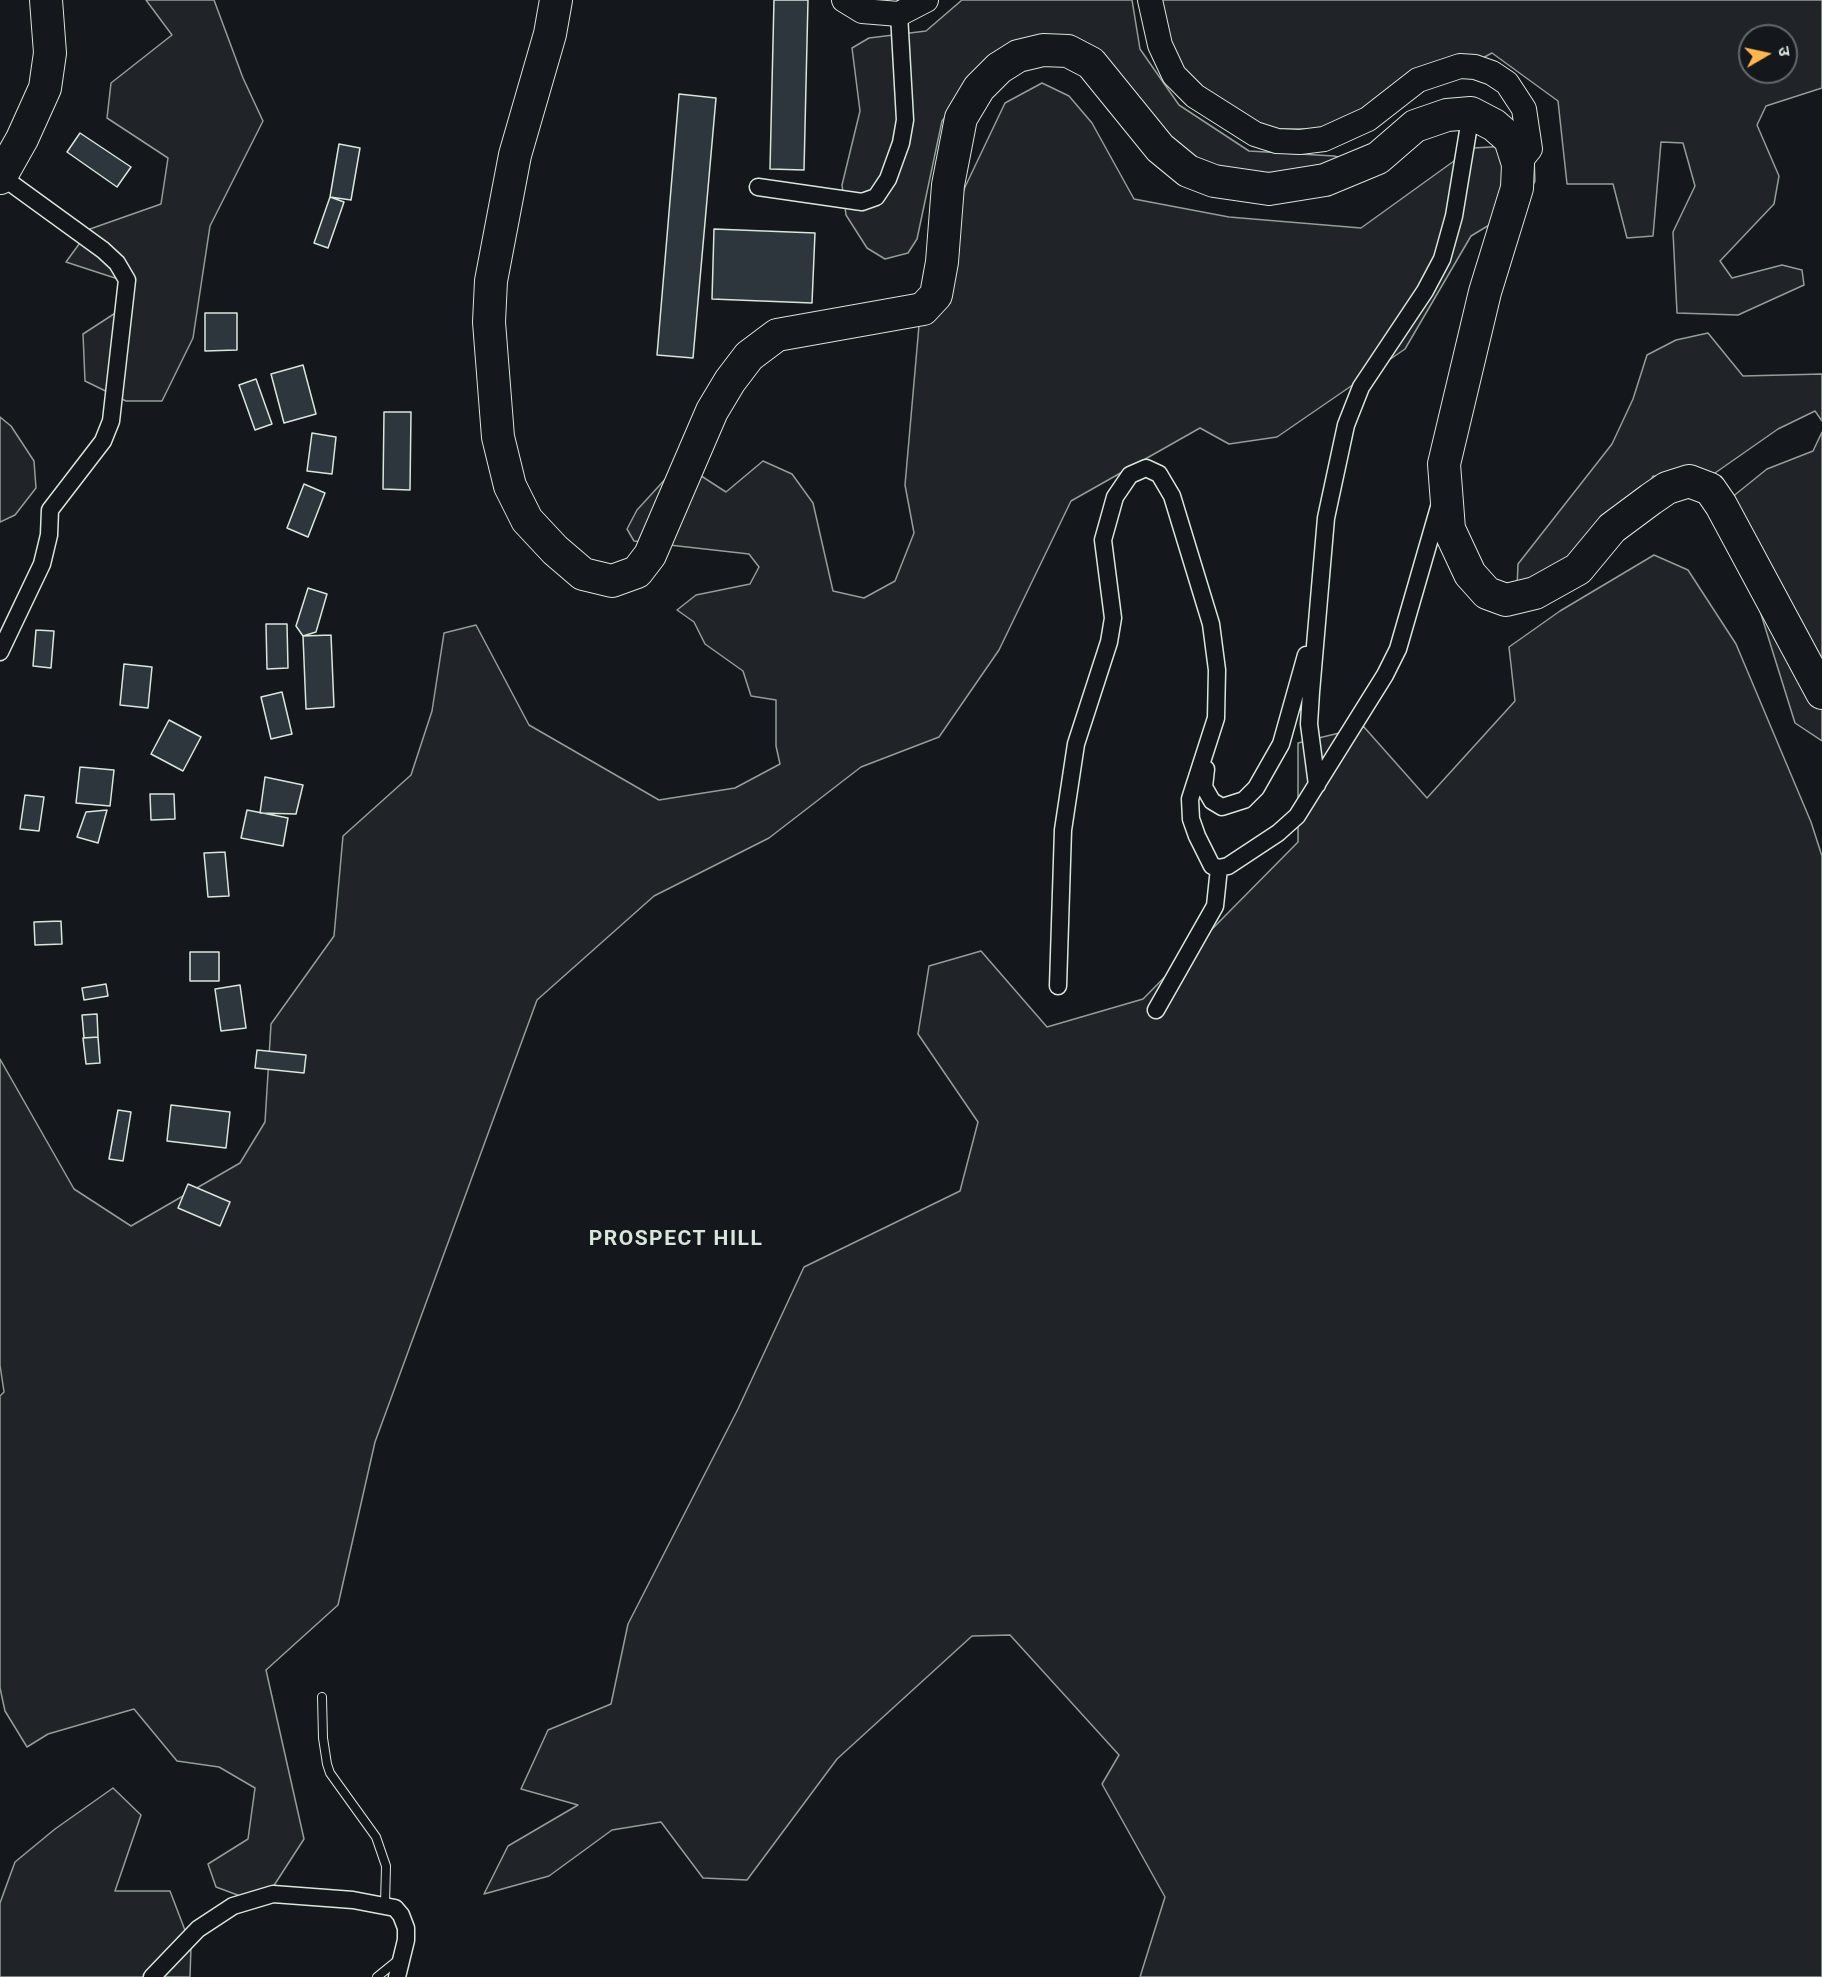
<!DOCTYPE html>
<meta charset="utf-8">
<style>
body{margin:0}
#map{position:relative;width:1822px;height:1977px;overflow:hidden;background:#14181c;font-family:Roboto,"Noto Sans Devanagari",sans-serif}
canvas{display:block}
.north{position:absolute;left:1738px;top:24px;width:60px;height:60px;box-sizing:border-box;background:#14181c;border:2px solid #626a69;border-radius:50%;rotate:81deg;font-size:16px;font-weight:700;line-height:24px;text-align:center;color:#d8e6dc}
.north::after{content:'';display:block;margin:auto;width:21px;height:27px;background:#ffb74d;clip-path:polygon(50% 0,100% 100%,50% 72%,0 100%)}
</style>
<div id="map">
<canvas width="1822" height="1977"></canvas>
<div class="north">उ</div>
</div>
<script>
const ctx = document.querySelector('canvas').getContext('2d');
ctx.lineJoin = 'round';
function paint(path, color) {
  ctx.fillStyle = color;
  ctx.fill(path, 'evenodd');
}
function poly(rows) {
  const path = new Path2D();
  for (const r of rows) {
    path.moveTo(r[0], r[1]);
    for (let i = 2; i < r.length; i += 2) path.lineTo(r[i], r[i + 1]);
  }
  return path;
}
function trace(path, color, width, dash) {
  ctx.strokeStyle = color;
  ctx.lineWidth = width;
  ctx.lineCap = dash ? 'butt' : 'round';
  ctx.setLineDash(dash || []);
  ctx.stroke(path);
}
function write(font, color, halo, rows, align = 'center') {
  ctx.font = font + ' Roboto,sans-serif';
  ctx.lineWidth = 4.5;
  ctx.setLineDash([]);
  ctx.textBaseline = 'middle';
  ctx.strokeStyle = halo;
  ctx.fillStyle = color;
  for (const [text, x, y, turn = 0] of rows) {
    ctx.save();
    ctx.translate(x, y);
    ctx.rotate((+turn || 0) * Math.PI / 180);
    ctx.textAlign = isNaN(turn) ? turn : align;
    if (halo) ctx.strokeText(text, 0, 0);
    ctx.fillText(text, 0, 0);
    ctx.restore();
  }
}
const green = poly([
 [146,0,214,0,243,78,263,121,210,226,193,338,162,401,126,401,85,381,83,334,120,310,121,280,66,262,90,229,161,204,168,158,107,118,111,83,172,35,146,0],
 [962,0,1132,0,1140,49,1179,105,1249,151,1334,156,1352,160,1308,194,1182,166,1108,110,1092,46,996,51,942,121,917,239,908,253,885,259,867,248,846,215,842,185,860,111,852,48,869,38,926,31,962,0],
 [1162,0,1822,0,1822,88,1766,106,1757,125,1779,176,1774,204,1720,261,1732,278,1782,265,1802,270,1804,285,1738,315,1677,313,1673,232,1695,186,1683,143,1661,142,1653,236,1627,238,1613,184,1567,184,1558,101,1492,53,1423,90,1325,129,1266,129,1203,87,1169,54,1162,0],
 [1750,36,1786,36,1786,72,1750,72,1750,36],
 [1042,83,1069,96,1092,123,1134,199,1229,217,1361,228,1472,148,1528,145,1534,158,1535,181,1524,204,1471,236,1405,349,1277,437,1229,444,1200,428,1071,501,999,650,939,737,861,767,769,838,654,896,537,1000,375,1442,338,1605,266,1670,304,1839,262,1904,216,1887,208,1864,248,1839,255,1788,219,1767,177,1761,134,1709,48,1734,27,1747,5,1711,0,1688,0,1396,4,1392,0,1365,0,1059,74,1189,131,1226,240,1163,265,1122,271,1024,334,936,343,836,411,775,432,711,444,633,476,625,529,725,659,800,735,788,780,764,776,746,776,700,751,696,743,671,705,644,694,622,677,610,696,595,750,584,759,567,749,554,634,541,627,529,637,510,669,475,692,470,726,492,763,461,792,474,813,503,833,591,864,598,895,581,914,533,905,485,920,314,965,187,1005,103,1042,83],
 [1708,333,1743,376,1822,374,1822,421,1815,411,1778,429,1705,480,1653,476,1619,538,1517,587,1518,564,1612,444,1633,399,1647,355,1676,340,1708,333],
 [0,417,11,426,34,461,36,488,15,515,0,522,0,417],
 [1822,432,1822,741,1795,723,1726,502,1767,469,1813,451,1822,432],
 [1654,555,1688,570,1736,644,1811,822,1822,856,1822,1977,1140,1977,1165,1897,1102,1784,1119,1755,1010,1635,972,1636,837,1759,747,1880,703,1878,661,1822,612,1830,549,1876,484,1894,508,1846,578,1805,521,1789,548,1730,611,1704,628,1624,738,1409,804,1267,960,1191,978,1122,918,1034,929,966,981,951,1047,1027,1143,999,1298,842,1298,743,1364,727,1427,798,1515,701,1509,647,1560,611,1654,555],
 [113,1788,141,1815,115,1891,170,1891,191,1946,190,1977,0,1977,0,1903,15,1862,55,1829,113,1788]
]);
const building = poly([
 [774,0,808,0,804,170,770,169,774,0],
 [679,94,716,98,693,358,657,355,679,94],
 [80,133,131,167,117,187,67,152,80,133],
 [339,144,360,148,351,200,330,197,339,144],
 [330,197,344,202,328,248,314,243,330,197],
 [714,229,815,233,812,303,712,299,714,229],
 [205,313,237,313,237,350,205,351,205,313],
 [303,365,316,414,284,423,271,374,303,365],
 [256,379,272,424,255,430,239,385,256,379],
 [384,412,411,412,410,490,383,489,384,412],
 [312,433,336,437,332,474,307,471,312,433],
 [304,484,325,493,308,537,287,528,304,484],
 [308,588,327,594,316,632,303,636,296,626,308,588],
 [266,624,287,624,288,668,267,669,266,624],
 [36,630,54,631,51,668,33,666,36,630],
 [331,635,334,707,306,709,303,636,331,635],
 [124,664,152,667,148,708,120,705,124,664],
 [282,692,292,734,271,739,261,697,282,692],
 [169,720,201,737,183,771,151,754,169,720],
 [80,767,114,770,110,806,76,803,80,767],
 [265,777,303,785,296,814,260,813,265,777],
 [150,794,174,794,175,819,151,820,150,794],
 [25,795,44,797,39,831,20,829,25,795],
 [107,810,98,843,77,837,86,812,107,810],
 [247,810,288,818,283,846,241,838,247,810],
 [225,852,229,896,208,897,204,853,225,852],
 [61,921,62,944,35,945,34,922,61,921],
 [190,952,219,952,219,981,190,981,190,952],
 [106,984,108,996,84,1000,82,988,106,984],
 [240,985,246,1028,221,1031,215,989,240,985],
 [97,1014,98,1037,84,1038,82,1015,97,1014],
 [98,1037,100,1063,86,1064,83,1038,98,1037],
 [257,1050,306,1055,304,1073,255,1068,257,1050],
 [171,1105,230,1112,226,1148,167,1141,171,1105],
 [118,1110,131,1112,123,1161,109,1159,118,1110],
 [188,1184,230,1202,220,1226,178,1208,188,1184]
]);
const lane = poly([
 [322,1697,323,1738,327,1764,330,1773,376,1837,386,1866,385,1904],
 [377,1977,398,1960]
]);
const street = poly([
 [758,187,862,202,876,197,888,179,901,143,905,120,899,14],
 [0,652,42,564,49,535,50,510,103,441,111,421,127,280,117,263,103,250,1,176],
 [1206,769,1204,787,1212,801,1222,807,1244,800,1256,788,1281,744,1306,655],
 [1317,785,1309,724,1311,692,1326,518,1346,425,1361,387,1425,291,1442,259,1454,216,1471,113],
 [1058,986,1063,830,1076,744,1109,642,1113,618,1103,540,1115,497,1130,475,1146,468,1159,474,1172,496,1211,624,1217,670,1216,718,1190,799,1191,819,1197,836,1212,866,1219,868,1228,866,1278,833,1297,816,1385,675,1398,649,1439,507],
 [1156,1010,1215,906,1219,868],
 [152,1977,198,1929,233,1906,273,1894,353,1900,395,1908,401,1915,406,1928,406,1940,397,1977]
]);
const secondary = poly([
 [844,0,862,11,899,14,926,0],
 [1150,0,1160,45,1174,75,1195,96,1255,134,1277,141,1300,142,1324,139,1368,119,1418,80,1460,66,1475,67,1492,73,1507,83,1524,109,1530,149,1518,164]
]);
const highway = poly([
 [556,0,550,34,515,155,491,281,489,322,498,437,510,486,527,520,555,550,583,574,612,581,637,572,650,555,712,411,730,381,749,356,777,335,923,309,936,295,942,262,948,185,961,118,979,88,999,68,1018,56,1043,50,1068,51,1091,63,1160,148,1188,171,1214,181,1269,189,1325,180,1378,158,1415,126,1447,115,1471,113,1494,125,1510,139,1518,164,1517,188,1485,292,1444,464,1449,529,1470,574,1487,593,1506,600,1535,593,1578,569,1612,528,1651,499,1667,488,1689,481,1710,489,1721,505,1822,693],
 [0,178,22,139,45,88,50,53,46,0]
]);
const districtNames = [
 ["PROSPECT HILL",676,1240]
];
paint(green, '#202428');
trace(green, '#939e99', 1.5);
paint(building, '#2c363c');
trace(building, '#d8e6dc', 1.5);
trace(lane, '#d8e6dc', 10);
trace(street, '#d8e6dc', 19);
trace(secondary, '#d8e6dc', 26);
trace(highway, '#d8e6dc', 34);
trace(lane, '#14181c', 8);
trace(street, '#14181c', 16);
trace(secondary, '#14181c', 24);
trace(highway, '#14181c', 32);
ctx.letterSpacing = '1.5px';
write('bold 21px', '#d8e6dc', '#14181c', districtNames);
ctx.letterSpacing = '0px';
</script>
